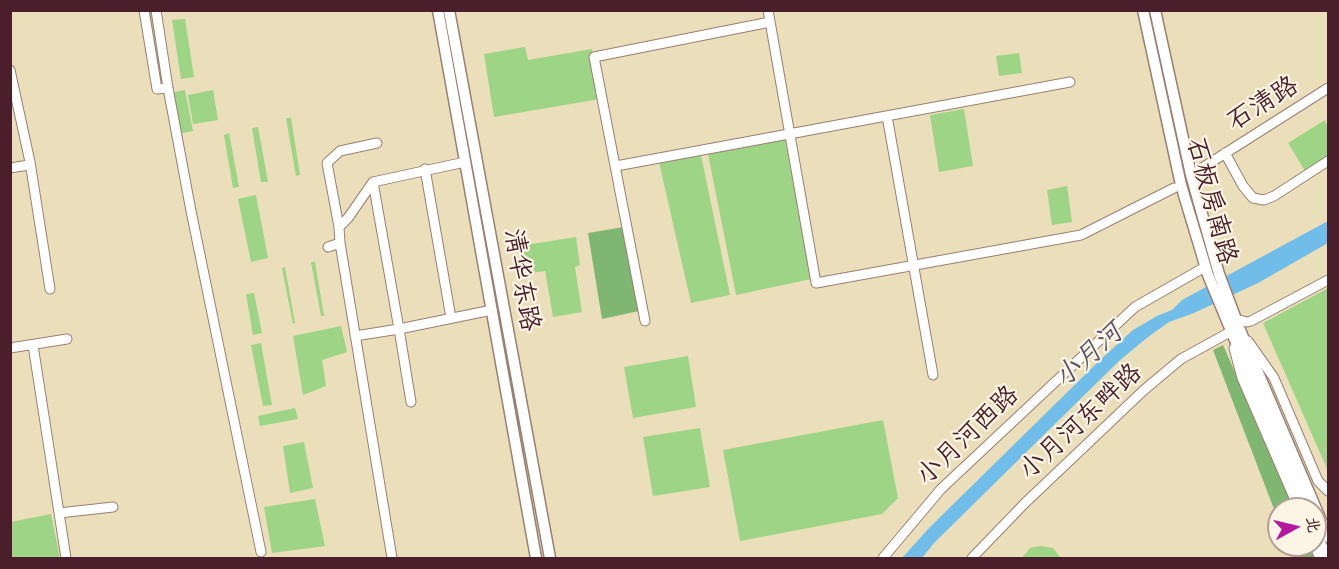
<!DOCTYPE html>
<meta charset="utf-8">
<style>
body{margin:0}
#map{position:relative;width:1339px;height:569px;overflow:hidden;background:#eadfba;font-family:Caveat,"LXGW WenKai TC",sans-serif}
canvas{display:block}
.frame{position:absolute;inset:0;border:12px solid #4a1f2b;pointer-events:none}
.north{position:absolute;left:1267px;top:497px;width:60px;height:60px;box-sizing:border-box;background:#fcf5e5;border:2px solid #b59f9b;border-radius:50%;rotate:82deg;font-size:16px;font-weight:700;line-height:24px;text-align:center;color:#4a1f2b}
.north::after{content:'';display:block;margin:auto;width:21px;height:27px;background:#b5179e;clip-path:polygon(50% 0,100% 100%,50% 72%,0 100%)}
</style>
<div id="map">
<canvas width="1339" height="569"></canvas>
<div class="frame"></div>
<div class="north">北</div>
</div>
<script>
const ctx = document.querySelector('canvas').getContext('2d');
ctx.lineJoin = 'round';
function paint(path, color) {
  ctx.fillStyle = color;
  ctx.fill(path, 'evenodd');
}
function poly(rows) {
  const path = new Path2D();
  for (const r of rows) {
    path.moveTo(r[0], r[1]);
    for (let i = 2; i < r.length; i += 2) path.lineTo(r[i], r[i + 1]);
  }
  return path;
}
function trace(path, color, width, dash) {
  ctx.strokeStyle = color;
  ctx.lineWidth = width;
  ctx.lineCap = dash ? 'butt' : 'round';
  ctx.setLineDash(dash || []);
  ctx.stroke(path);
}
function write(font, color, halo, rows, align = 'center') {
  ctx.font = font + ' Caveat,"LXGW WenKai TC",sans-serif';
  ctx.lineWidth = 4.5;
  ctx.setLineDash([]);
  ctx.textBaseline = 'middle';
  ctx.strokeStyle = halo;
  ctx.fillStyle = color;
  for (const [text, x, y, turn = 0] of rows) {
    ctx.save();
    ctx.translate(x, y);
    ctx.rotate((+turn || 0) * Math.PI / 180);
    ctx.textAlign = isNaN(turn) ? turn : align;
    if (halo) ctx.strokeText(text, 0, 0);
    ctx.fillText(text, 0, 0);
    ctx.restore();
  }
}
const green = poly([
 [147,11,155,11,166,86,158,88],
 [185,19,194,77,181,79,172,20],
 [525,47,528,60,592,49,600,99,494,117,484,54],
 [1019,53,1022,73,999,76,996,56],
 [185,90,193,131,178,134,170,93],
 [213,90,218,120,193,124,188,95],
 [964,109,973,166,939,172,930,115],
 [291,118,300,175,296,176,286,118],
 [1325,120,1328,127,1328,157,1305,171,1288,143],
 [258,127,268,182,261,182,252,128],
 [229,133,239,187,233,188,224,135],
 [785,139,811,279,736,295,708,154],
 [701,155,730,295,691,303,659,162],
 [1067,186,1072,222,1052,225,1047,190],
 [256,195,268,258,251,262,238,199],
 [576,237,580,265,575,267,582,312,553,317,545,271,524,274,519,246],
 [311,262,315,262,324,316,321,316],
 [285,267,295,323,293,324,282,268],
 [1328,288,1328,471,1263,323],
 [254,293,262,333,253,335,246,294],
 [341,326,347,352,322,360,326,386,303,395,293,336],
 [261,343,272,405,263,406,251,345],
 [688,356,696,407,633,418,624,367],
 [295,408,298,419,260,426,258,416],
 [883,420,898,498,882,514,740,541,723,450],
 [700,428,710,487,653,496,643,437],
 [304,442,313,488,290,493,283,446],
 [315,499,325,546,272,553,264,507],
 [51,514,60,558,11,558,11,522],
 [1041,546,1053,548,1061,558,1022,558,1030,548]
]);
const forest = poly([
 [624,227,639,311,602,319,588,233],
 [1223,345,1295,509,1274,509,1213,350],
 [1296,545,1311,545,1316,558,1300,558]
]);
const water = poly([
 [1328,221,1328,243,1258,283,1194,313,1169,322,1148,337,1119,361,934,543,922,558,902,558,929,528,1099,361,1133,330,1157,316,1172,310,1182,300]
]);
const minor = poly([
 [144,10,157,89,168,88],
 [156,10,168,88,191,211,261,552],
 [768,10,816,283,1081,235,1174,188],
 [10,70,30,162,50,289],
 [887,116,933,375],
 [1225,153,1243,186,1253,198,1264,200,1274,196,1328,161],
 [616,166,1070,82],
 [10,168,29,165],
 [425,169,451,318],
 [1191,175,1328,88],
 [373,182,399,329,492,310],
 [339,227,327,163,340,151,377,143],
 [340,243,392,558],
 [328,247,340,243,339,227,348,218,373,182,465,162],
 [1236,319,1247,322,1251,321,1328,280],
 [645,321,594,57,770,22],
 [355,336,399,329,411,402],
 [1248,341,1274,378,1318,481,1328,491],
 [33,345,66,558],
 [10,348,67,339],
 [1234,348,1242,378,1299,509],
 [59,513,113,507],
 [1314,545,1320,558],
 [883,558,941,489,1135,307,1205,267],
 [972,558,1025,503,1144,390,1181,359,1230,332]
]);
const major = poly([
 [438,10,536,558],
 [449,10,550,558],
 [1143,10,1181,185,1208,275,1305,509],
 [1155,10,1191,175,1219,274,1240,330,1328,537],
 [1315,531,1327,558]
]);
const streetNames = [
 ["石清路",1263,104,-32],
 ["石板房南路",1211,201,75],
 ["清华东路",521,280,80],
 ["小月河东畔路",1081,422,-43],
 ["小月河西路",968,436,-44]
];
const waterNames = [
 ["小月河",1089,356,-42]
];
paint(green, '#9ed485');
paint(forest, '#7eb672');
paint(water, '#70bdea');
trace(minor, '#9a7f72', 11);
trace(major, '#9a7f72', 13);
trace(minor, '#fff', 9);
trace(major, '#fff', 10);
write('26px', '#4a1f2b', '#fcf5e5', streetNames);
write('italic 27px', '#57566e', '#fcf5e5', waterNames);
</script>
